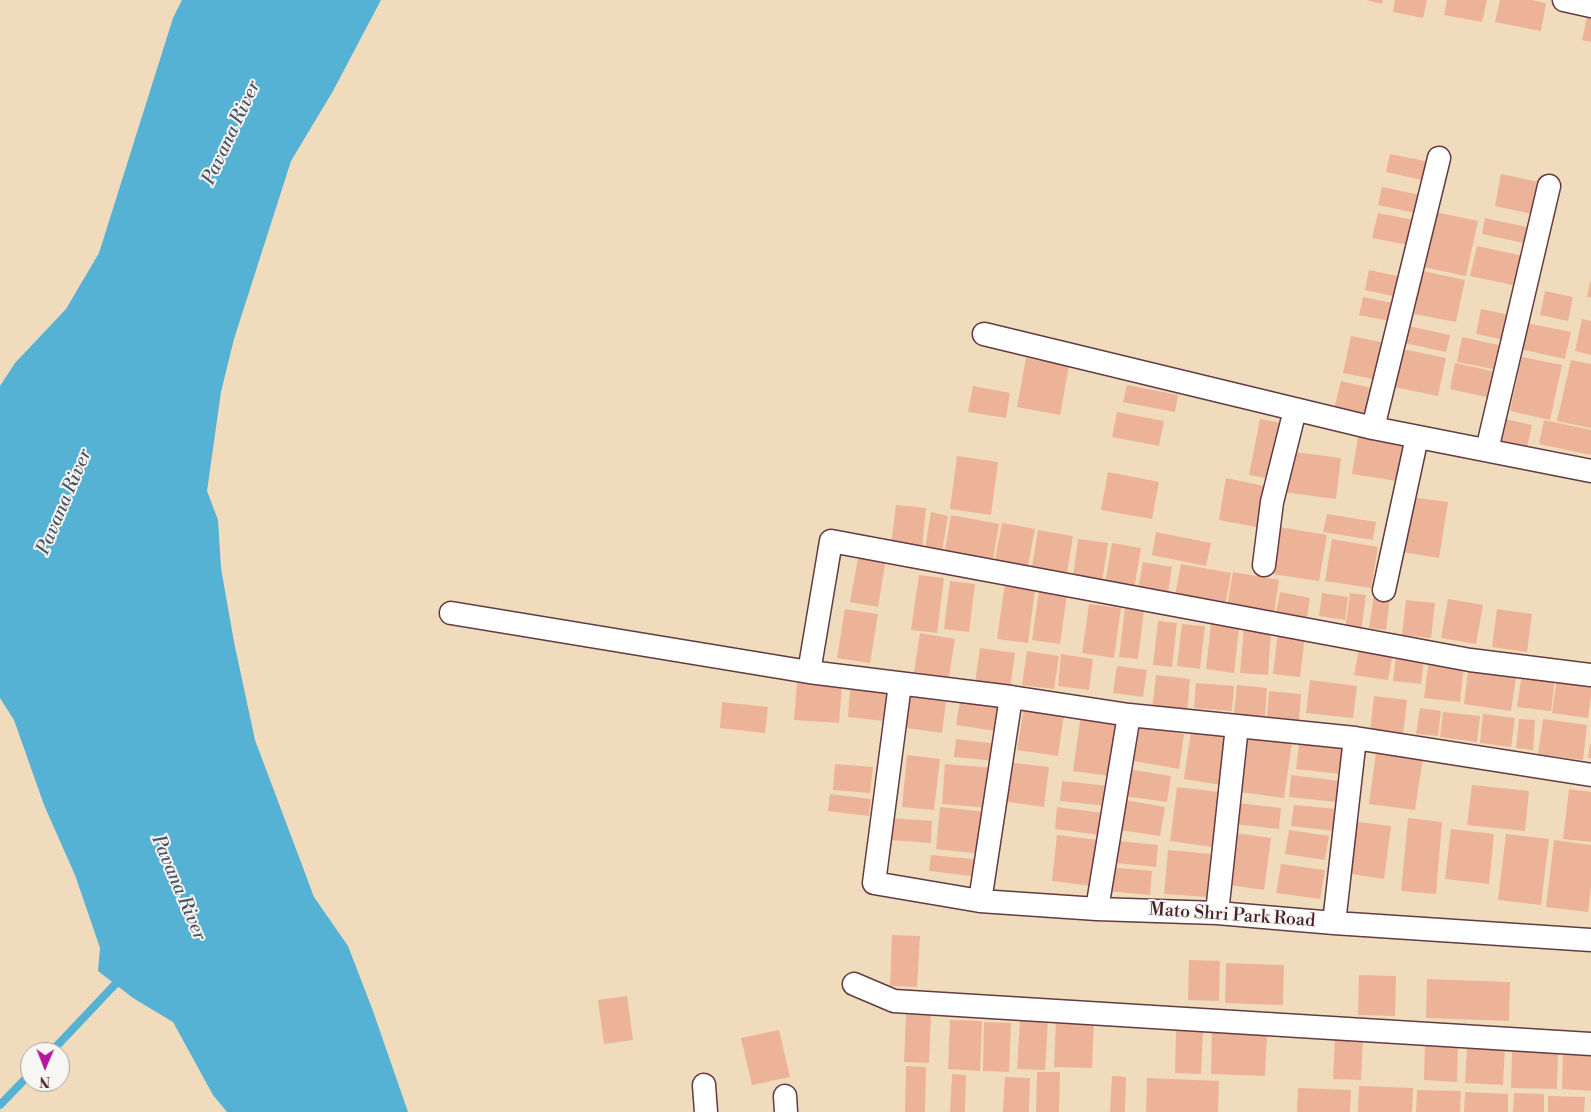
<!DOCTYPE html>
<style>
body{margin:0}
#map{position:relative;width:1591px;height:1112px;overflow:hidden;background:#f0dcbc;font-family:"Libre Bodoni",serif}
canvas{display:block}
.north{position:absolute;left:20px;top:1042px;width:50px;height:50px;box-sizing:border-box;background:#f6f6f2;border:1px solid #b1a0a2;border-radius:50%;rotate:181deg;font-size:14px;font-weight:700;line-height:20px;text-align:center;color:#4a1f2b}
.north::after{content:'';display:block;margin:auto;width:18px;height:22px;background:#b5179e;clip-path:polygon(50% 0,100% 100%,50% 72%,0 100%)}
</style>
<div id="map">
<canvas width="1591" height="1112"></canvas>
<div class="north">N</div>
</div>
<script>
const ctx = document.querySelector('canvas').getContext('2d');
ctx.lineJoin = 'round';
function paint(path, color) {
  ctx.fillStyle = color;
  ctx.fill(path, 'evenodd');
}
function poly(rows) {
  const path = new Path2D();
  for (const r of rows) {
    path.moveTo(r[0], r[1]);
    for (let i = 2; i < r.length; i += 2) path.lineTo(r[i], r[i + 1]);
  }
  return path;
}
function trace(path, color, width, dash) {
  ctx.strokeStyle = color;
  ctx.lineWidth = width;
  ctx.lineCap = dash ? 'butt' : 'round';
  ctx.setLineDash(dash || []);
  ctx.stroke(path);
}
function write(font, color, halo, rows, align = 'center') {
  ctx.font = font + ' "Libre Bodoni",serif';
  ctx.lineWidth = 4;
  ctx.setLineDash([]);
  ctx.textBaseline = 'middle';
  ctx.strokeStyle = halo;
  ctx.fillStyle = color;
  for (const [text, x, y, turn = 0] of rows) {
    ctx.save();
    ctx.translate(x, y);
    ctx.rotate((+turn || 0) * Math.PI / 180);
    ctx.textAlign = isNaN(turn) ? turn : align;
    if (halo) ctx.strokeText(text, 0, 0);
    ctx.fillText(text, 0, 0);
    ctx.restore();
  }
}
const water = poly([
 [182,0,381,0,333,91,291,161,234,339,221,392,207,491,218,520,221,568,234,642,255,740,314,897,348,946,373,1011,408,1112,227,1112,213,1095,173,1022,133,998,98,971,100,948,75,875,44,805,14,720,0,698,0,386,15,363,66,309,99,253,173,18]
]);
const stream = poly([
 [51,1052,122,977],
 [0,1105,30,1074]
]);
const building = poly([
 [1366,0,1383,0,1382,4],
 [1395,0,1427,0,1423,18,1393,12],
 [1447,0,1487,0,1482,22,1444,15],
 [1500,0,1532,0,1546,3,1541,31,1495,22],
 [1588,13,1591,14,1591,42,1582,40],
 [1390,154,1430,162,1426,181,1386,172],
 [1501,174,1539,182,1532,214,1495,206],
 [1382,187,1420,195,1416,213,1378,205],
 [1435,212,1478,221,1466,276,1423,267],
 [1378,213,1414,220,1408,245,1372,238],
 [1485,218,1531,228,1528,244,1482,234],
 [1477,246,1523,256,1517,286,1470,276],
 [1369,270,1402,277,1398,297,1365,290],
 [1423,271,1465,280,1456,322,1414,314],
 [1590,282,1591,282,1591,297,1587,297],
 [1545,291,1573,297,1568,321,1540,315],
 [1363,297,1393,303,1389,321,1359,315],
 [1481,309,1510,315,1505,340,1476,334],
 [1582,319,1591,321,1591,355,1575,351],
 [1526,323,1571,332,1565,359,1520,349],
 [1408,326,1450,335,1446,352,1404,343],
 [1351,336,1385,343,1377,380,1343,373],
 [1462,337,1504,346,1498,370,1457,362],
 [1402,349,1446,358,1438,396,1394,387],
 [1522,357,1562,365,1550,420,1510,411],
 [1026,358,1069,366,1060,415,1017,407],
 [1571,360,1591,364,1591,428,1557,421],
 [1455,363,1501,373,1495,399,1450,389],
 [1341,381,1376,389,1370,421,1333,413],
 [1127,385,1178,395,1175,412,1123,402],
 [973,386,1010,393,1006,418,968,412],
 [1117,412,1164,421,1159,446,1112,437],
 [1501,418,1532,425,1527,447,1496,441],
 [1260,419,1281,423,1271,479,1249,475],
 [1544,420,1591,430,1591,455,1539,444],
 [1358,436,1403,444,1397,481,1352,474],
 [1287,451,1341,458,1336,499,1282,492],
 [957,456,998,462,991,515,950,509],
 [1108,472,1159,482,1152,519,1101,510],
 [1226,478,1269,487,1261,528,1219,520],
 [1410,497,1448,502,1439,558,1402,552],
 [896,505,926,508,922,548,891,545],
 [931,512,948,516,942,552,925,549],
 [1327,514,1376,522,1373,540,1323,532],
 [951,515,999,524,993,559,945,550],
 [1002,523,1035,529,1028,566,995,560],
 [1279,527,1327,535,1319,581,1272,574],
 [1038,530,1073,536,1067,573,1032,566],
 [1156,532,1211,543,1206,566,1152,555],
 [1078,539,1108,543,1102,582,1073,578],
 [1332,539,1378,547,1371,588,1325,581],
 [1112,543,1141,548,1134,589,1105,584],
 [859,553,886,558,878,607,850,602],
 [1143,562,1172,567,1167,601,1137,596],
 [1181,564,1231,573,1225,606,1175,596],
 [1233,572,1279,580,1274,614,1227,607],
 [919,575,944,578,937,633,911,630],
 [950,581,975,584,969,632,944,629],
 [1005,584,1035,589,1028,643,997,639],
 [1039,591,1067,595,1060,644,1032,640],
 [1280,592,1310,598,1306,624,1275,618],
 [1322,593,1348,597,1345,620,1319,616],
 [1350,593,1366,595,1361,632,1345,630],
 [1374,595,1390,597,1386,630,1369,628],
 [1448,599,1483,605,1476,644,1441,638],
 [1406,600,1435,603,1431,638,1402,635],
 [1089,604,1121,608,1114,658,1082,653],
 [1125,608,1144,610,1138,659,1119,657],
 [845,609,878,614,870,663,837,658],
 [1497,609,1532,614,1527,652,1492,647],
 [1158,621,1177,623,1172,667,1153,665],
 [1182,624,1205,626,1200,669,1177,666],
 [1211,624,1239,627,1234,673,1206,669],
 [1244,628,1271,631,1268,675,1240,673],
 [1278,632,1305,636,1300,677,1273,674],
 [920,633,955,639,949,677,914,672],
 [980,648,1015,653,1010,688,975,683],
 [1359,648,1393,654,1388,680,1354,675],
 [1027,651,1059,656,1054,689,1022,685],
 [1061,654,1093,659,1089,690,1058,686],
 [1396,656,1424,659,1421,684,1393,681],
 [1429,660,1464,664,1460,702,1424,698],
 [1469,664,1517,671,1511,711,1464,704],
 [1117,666,1147,670,1143,697,1113,693],
 [1522,673,1555,677,1551,711,1517,707],
 [1156,675,1190,679,1187,713,1152,710],
 [1557,677,1591,681,1591,696,1588,718,1552,713],
 [1310,680,1357,686,1353,718,1306,713],
 [797,682,842,685,839,723,794,720],
 [1196,683,1234,686,1232,711,1194,708],
 [1237,685,1267,688,1265,717,1234,714],
 [850,689,887,692,884,721,848,717],
 [1269,691,1301,694,1299,720,1267,717],
 [1374,696,1407,700,1403,735,1370,731],
 [910,697,946,702,942,733,906,728],
 [960,700,1000,706,996,731,956,725],
 [722,702,768,707,765,733,720,728],
 [1024,708,1064,714,1058,756,1017,750],
 [1420,708,1441,711,1438,736,1416,734],
 [1443,712,1480,716,1477,742,1440,737],
 [1081,714,1117,719,1109,776,1073,771],
 [1483,714,1515,718,1511,747,1480,743],
 [1519,719,1535,720,1533,750,1516,748],
 [1543,719,1587,725,1583,760,1538,754],
 [1140,726,1184,734,1179,769,1134,761],
 [1191,730,1228,735,1221,785,1184,779],
 [1247,737,1292,743,1284,798,1240,792],
 [956,739,998,744,996,761,954,757],
 [1299,744,1344,749,1341,774,1296,769],
 [1590,744,1591,744,1591,758,1588,758],
 [1377,746,1424,752,1415,810,1369,804],
 [907,755,940,759,934,810,902,807],
 [1007,762,1049,767,1044,807,1002,801],
 [835,764,873,767,870,793,833,790],
 [945,764,993,768,990,808,942,804],
 [1128,769,1171,776,1167,802,1124,796],
 [1291,775,1339,781,1337,802,1289,797],
 [1062,781,1109,786,1107,806,1060,801],
 [1472,785,1529,791,1525,831,1467,825],
 [1177,787,1219,792,1212,847,1170,841],
 [1569,789,1591,792,1591,842,1563,839],
 [830,794,871,799,869,816,828,811],
 [1125,800,1165,807,1160,836,1120,830],
 [1237,803,1281,808,1279,829,1234,824],
 [1294,805,1337,809,1334,831,1291,826],
 [940,807,987,812,983,854,936,849],
 [1057,807,1103,813,1100,835,1055,829],
 [890,818,932,821,931,843,888,840],
 [1408,818,1442,822,1436,894,1401,891],
 [1351,821,1391,826,1384,879,1345,873],
 [1451,829,1494,834,1489,884,1445,879],
 [1289,830,1329,836,1325,860,1285,854],
 [1236,833,1271,838,1264,890,1229,885],
 [1506,834,1549,839,1541,905,1498,900],
 [1057,835,1098,840,1092,886,1052,881],
 [1554,840,1591,845,1591,885,1588,912,1546,907],
 [1118,841,1158,845,1156,867,1116,863],
 [1168,850,1211,854,1207,897,1164,894],
 [931,855,982,860,980,877,929,871],
 [1281,864,1325,870,1320,899,1276,893],
 [1109,867,1152,871,1150,895,1107,891],
 [892,935,920,936,917,987,890,986],
 [1189,960,1220,961,1219,1001,1188,1000],
 [1226,963,1284,965,1283,1005,1225,1003],
 [1359,975,1396,976,1395,1016,1358,1015],
 [1427,979,1510,982,1509,1021,1426,1018],
 [627,996,633,1040,604,1044,598,1000],
 [906,1014,931,1015,929,1063,904,1062],
 [1020,1019,1048,1020,1045,1070,1017,1069],
 [1056,1019,1094,1021,1092,1068,1054,1067],
 [950,1020,982,1021,980,1071,948,1069],
 [984,1022,1011,1023,1009,1072,983,1071],
 [779,1030,790,1077,752,1085,741,1038],
 [1176,1030,1203,1031,1201,1074,1175,1073],
 [1212,1031,1267,1033,1265,1076,1211,1074],
 [1335,1037,1363,1038,1361,1080,1333,1079],
 [1425,1041,1458,1042,1457,1082,1424,1080],
 [1467,1043,1505,1045,1503,1085,1465,1083],
 [1512,1051,1558,1053,1557,1089,1511,1088],
 [1563,1051,1591,1052,1591,1091,1562,1089],
 [906,1066,926,1067,925,1112,905,1112],
 [1037,1072,1060,1072,1059,1112,1036,1112],
 [952,1074,966,1075,965,1112,950,1112],
 [1112,1076,1126,1077,1125,1112,1110,1112],
 [1005,1077,1030,1078,1029,1112,1003,1112],
 [1147,1078,1219,1081,1218,1112,1146,1112],
 [1359,1086,1413,1088,1412,1112,1358,1112],
 [1298,1088,1351,1090,1350,1112,1297,1112],
 [1417,1090,1461,1091,1460,1112,1416,1112],
 [1465,1092,1508,1094,1508,1112,1464,1112],
 [1514,1093,1544,1094,1544,1112,1513,1112],
 [1548,1096,1585,1097,1584,1112,1548,1112]
]);
const minor = poly([
 [1564,0,1591,6],
 [984,334,1373,428,1591,471],
 [1373,428,1439,158],
 [1487,450,1549,186],
 [1264,565,1272,502,1295,410],
 [1384,590,1417,437],
 [451,613,809,672,1011,697,1129,715,1355,738,1591,775],
 [809,672,831,541,1470,660,1591,675],
 [900,684,874,883,980,901,1097,909,1217,913,1334,923,1591,940],
 [980,901,1011,697],
 [1097,909,1129,715],
 [1217,913,1237,726],
 [1334,923,1355,738],
 [854,984,894,1001,1591,1044],
 [704,1085,706,1112],
 [785,1096,786,1112]
]);
const streetNames = [
 ["Mato Shri Park Road",1232,916,4]
];
const waterNames = [
 ["Pavana River",232,133,-65],
 ["Pavana River",65,502,-67],
 ["Pavana River",178,888,67]
];
paint(water, '#56b2d4');
trace(stream, '#56b2d4', 8);
paint(building, '#edb398');
trace(minor, '#633b41', 25);
trace(minor, '#fff', 22);
write('18px', '#4a1f2b', '#f6f6f2', streetNames);
write('italic 19px', '#4e5266', '#f6f6f2', waterNames);
</script>
